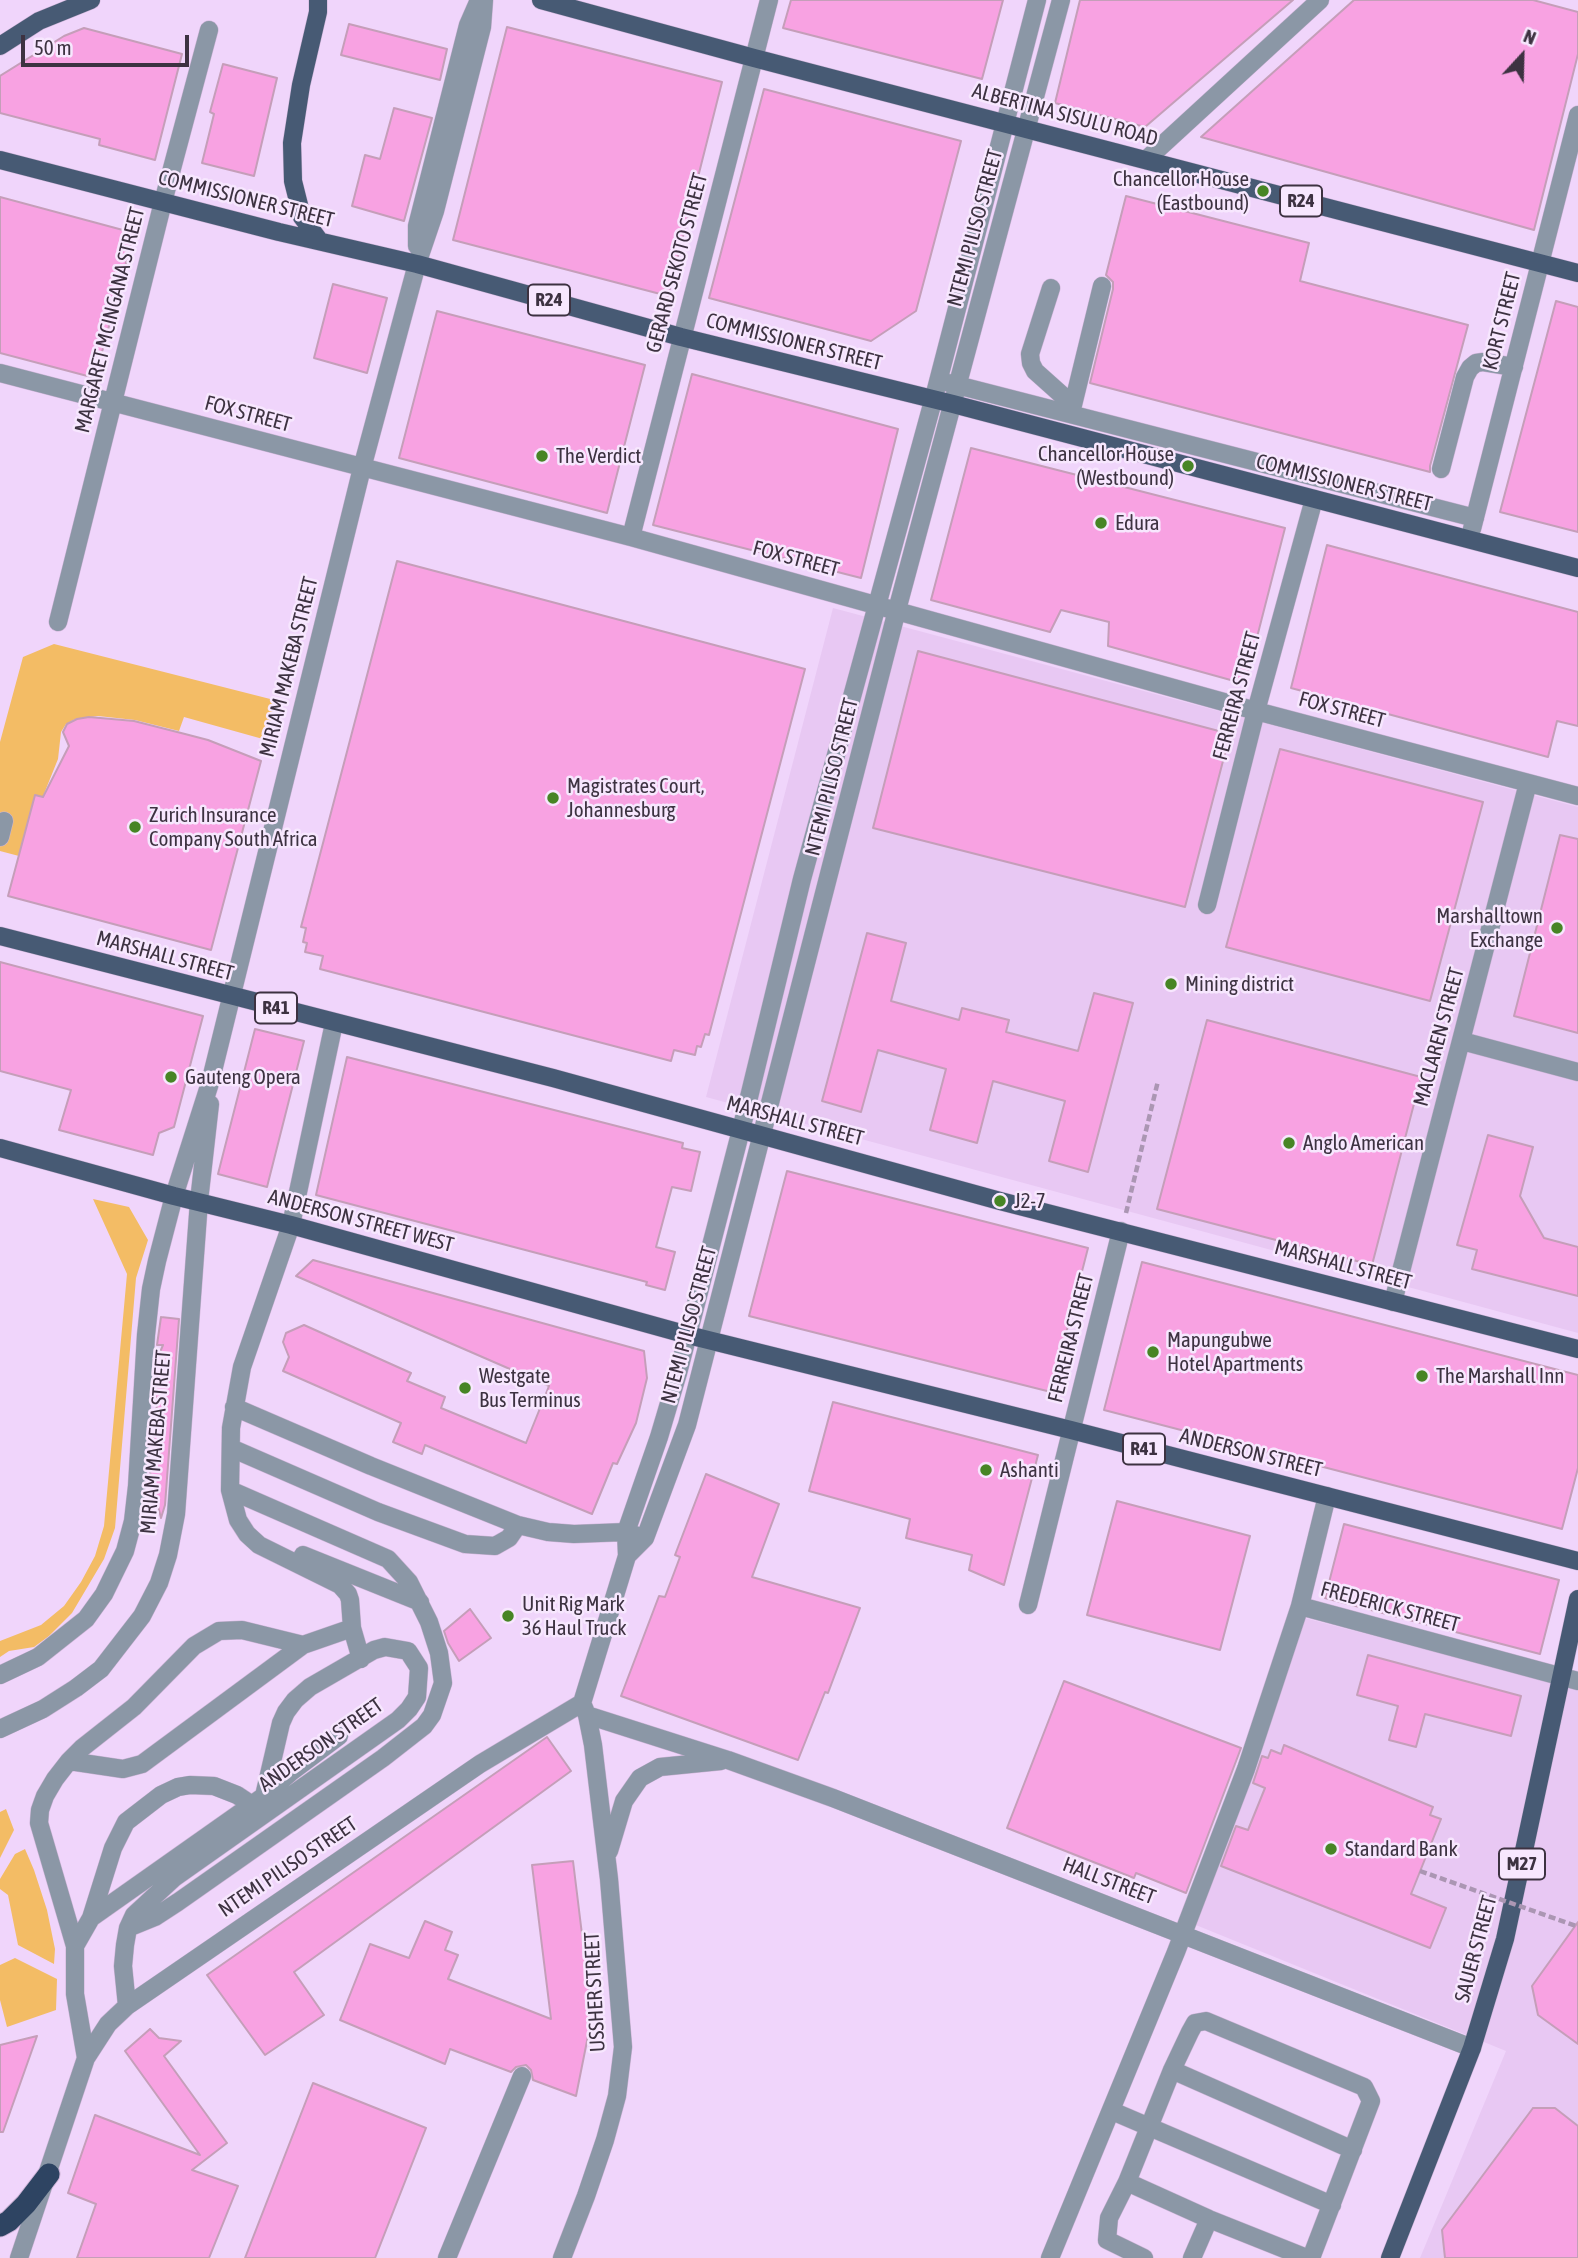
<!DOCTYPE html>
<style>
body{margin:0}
#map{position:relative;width:1578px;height:2258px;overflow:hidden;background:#f0d5fb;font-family:"Asap Condensed",sans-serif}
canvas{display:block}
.north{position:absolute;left:1487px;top:21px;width:70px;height:70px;-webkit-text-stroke:5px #f7e7fe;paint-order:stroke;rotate:22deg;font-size:19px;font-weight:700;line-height:28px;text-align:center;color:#3d3241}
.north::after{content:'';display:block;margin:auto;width:24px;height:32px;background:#3d3241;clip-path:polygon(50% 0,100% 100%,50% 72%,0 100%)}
.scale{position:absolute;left:21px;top:35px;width:168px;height:32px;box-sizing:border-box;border:4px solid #3d3241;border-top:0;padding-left:9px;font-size:21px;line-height:24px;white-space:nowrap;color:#3d3241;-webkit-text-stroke:5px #f7e7fe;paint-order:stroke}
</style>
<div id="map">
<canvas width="1578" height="2258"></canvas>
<div class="north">N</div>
<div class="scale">50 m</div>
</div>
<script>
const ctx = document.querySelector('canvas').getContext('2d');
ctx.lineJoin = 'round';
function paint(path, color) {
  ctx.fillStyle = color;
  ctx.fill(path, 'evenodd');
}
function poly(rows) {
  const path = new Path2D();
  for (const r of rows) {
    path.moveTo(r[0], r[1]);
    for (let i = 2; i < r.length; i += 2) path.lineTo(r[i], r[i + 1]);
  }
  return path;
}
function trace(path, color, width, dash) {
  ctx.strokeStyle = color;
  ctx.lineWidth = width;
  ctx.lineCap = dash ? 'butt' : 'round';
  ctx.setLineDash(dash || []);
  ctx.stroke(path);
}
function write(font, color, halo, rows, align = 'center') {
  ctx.font = font + ' "Asap Condensed",sans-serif';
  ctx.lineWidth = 5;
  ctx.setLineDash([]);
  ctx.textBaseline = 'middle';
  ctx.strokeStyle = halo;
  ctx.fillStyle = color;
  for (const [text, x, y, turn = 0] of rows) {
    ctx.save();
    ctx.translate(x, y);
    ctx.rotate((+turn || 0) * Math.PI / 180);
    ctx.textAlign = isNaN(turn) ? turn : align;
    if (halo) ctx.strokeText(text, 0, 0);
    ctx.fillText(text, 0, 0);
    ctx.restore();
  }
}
const built = poly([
 [833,608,1578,807,1578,1333,706,1097],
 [1297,1616,1578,1689,1578,2258,1420,2258,1506,2051,1186,1921]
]);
const green = poly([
 [54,644,282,702,270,741,184,717,179,731,135,720,98,716,75,719,66,724,61,732,58,759,19,856,0,851,0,742,23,657],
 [93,1199,129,1207,148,1240,136,1278,115,1528,104,1559,72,1613,49,1636,34,1647,9,1651,0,1657,0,1641,41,1625,64,1606,81,1582,95,1556,104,1526,127,1274],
 [6,1809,14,1830,0,1858,0,1812],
 [25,1849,34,1870,47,1910,55,1949,54,1964,18,1945,8,1895,0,1889,0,1879,15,1854],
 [15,1958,57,1979,56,2010,7,2027,0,2000,0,1965]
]);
const building = poly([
 [791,0,1003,0,982,79,783,28,791,0],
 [1080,0,1293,0,1145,127,1055,103,1080,0],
 [1354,0,1533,0,1578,12,1578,54,1534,230,1201,137,1354,0],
 [349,24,447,49,440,80,341,55,349,24],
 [507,27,722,82,668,296,453,240,507,27],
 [84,28,182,54,155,160,99,145,100,139,0,113,0,76,64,36,84,28],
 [223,64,277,78,254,176,202,163,214,114,210,112,223,64],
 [764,89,961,141,916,311,871,341,709,298,764,89],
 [394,108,432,118,404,221,352,206,365,155,380,159,394,108],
 [1126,196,1309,243,1300,281,1468,325,1430,466,1430,472,1090,383,1113,289,1113,282,1106,275,1126,196],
 [0,197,134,233,95,378,0,353,0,197],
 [333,284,387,298,367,373,314,358,333,284],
 [1556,301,1578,307,1578,532,1500,512,1556,301],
 [437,311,645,365,607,513,399,458,437,311],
 [692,374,898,429,861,578,653,525,692,374],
 [971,448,1285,528,1245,684,1108,646,1109,622,1061,610,1050,632,931,600,971,448],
 [1327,545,1578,612,1578,726,1557,721,1548,757,1291,688,1327,545],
 [397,561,805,669,709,1035,705,1034,701,1047,697,1046,695,1055,674,1050,671,1061,320,969,323,956,305,952,307,943,303,942,306,928,301,927,397,561],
 [918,651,1230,734,1185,907,873,828,918,651],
 [89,717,134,721,185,734,208,740,261,761,211,950,8,896,35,795,43,797,69,746,63,732,67,724,77,719,89,717],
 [1280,749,1483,802,1430,1001,1226,947,1280,749],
 [1560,835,1578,839,1578,1033,1514,1016,1560,835],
 [867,933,906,943,891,1001,959,1020,962,1008,1009,1020,1006,1032,1078,1051,1094,993,1133,1003,1088,1172,1049,1161,1065,1101,993,1081,977,1143,930,1130,946,1069,878,1050,861,1112,822,1101,867,933],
 [0,962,203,1016,174,1127,159,1133,153,1155,59,1130,71,1090,0,1071,0,962],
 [1207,1020,1421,1077,1372,1265,1157,1209,1207,1020],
 [255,1029,304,1041,267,1187,218,1174,255,1029],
 [347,1057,683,1143,682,1148,700,1152,691,1191,672,1187,656,1247,675,1252,665,1290,646,1285,647,1282,316,1195,347,1057],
 [1488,1135,1533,1147,1520,1196,1544,1238,1578,1247,1578,1296,1472,1269,1477,1250,1457,1245,1488,1135],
 [787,1171,1088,1248,1051,1392,749,1316,787,1171],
 [313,1260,644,1351,647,1378,636,1423,617,1464,613,1463,592,1514,425,1445,422,1454,393,1442,401,1423,283,1371,289,1357,283,1342,286,1333,304,1325,411,1373,407,1381,445,1397,441,1408,526,1443,549,1386,296,1276,313,1260],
 [1142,1262,1578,1375,1578,1468,1562,1529,1104,1410,1142,1262],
 [161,1317,179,1319,165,1505,161,1518,157,1502,152,1501,148,1487,149,1480,152,1480,149,1468,150,1454,155,1445,152,1431,152,1418,157,1407,154,1386,161,1369,155,1369,156,1362,163,1345,157,1345,161,1317],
 [833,1402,1038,1455,1004,1585,969,1570,972,1555,906,1538,910,1519,809,1491,833,1402],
 [706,1474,779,1504,752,1577,860,1608,828,1693,825,1692,798,1760,621,1696,659,1596,665,1597,680,1557,675,1555,706,1474],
 [1117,1501,1250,1536,1220,1650,1087,1615,1117,1501],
 [1344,1524,1559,1580,1540,1654,1325,1598,1344,1524],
 [470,1609,491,1638,459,1661,448,1643,444,1631,470,1609],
 [1368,1655,1521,1696,1511,1736,1425,1714,1416,1747,1389,1740,1398,1706,1357,1695,1368,1655],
 [1064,1681,1241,1748,1186,1893,1136,1873,1134,1878,1007,1828,1064,1681],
 [547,1737,571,1771,294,1972,324,2015,265,2055,207,1975,547,1737],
 [1284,1745,1433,1807,1430,1815,1441,1819,1411,1894,1446,1908,1430,1948,1221,1866,1236,1826,1248,1830,1265,1788,1253,1783,1262,1756,1268,1758,1271,1750,1281,1754,1284,1745],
 [573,1861,592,2016,576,2096,533,2080,531,2070,526,2065,516,2067,511,2072,450,2049,445,2064,340,2020,370,1944,409,1958,425,1921,452,1932,445,1950,458,1955,448,1979,551,2019,532,1865,573,1861],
 [1578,1922,1578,2044,1538,2015,1532,1986,1578,1922],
 [150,2029,159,2038,181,2041,164,2056,227,2143,192,2170,238,2186,209,2258,77,2258,96,2204,68,2193,95,2115,200,2155,125,2051,150,2029],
 [37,2036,3,2132,0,2132,0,2045,37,2036],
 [313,2083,426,2128,375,2258,245,2258,313,2083],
 [1533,2108,1555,2108,1578,2126,1578,2258,1445,2258,1442,2230,1533,2108]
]);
const path = poly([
 [1126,1213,1158,1081]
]);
const minor = poly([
 [1147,159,1320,0],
 [417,246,417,226,468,25,479,0],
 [1051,288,1030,354,1031,363,1035,371,1073,405],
 [0,373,631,537,1256,711,1578,796],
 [949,383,1475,518],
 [1071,413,1102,286],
 [1441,469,1465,377,1470,368,1476,363,1483,362,1514,367],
 [1472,529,1578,115],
 [631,537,769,0],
 [58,622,163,202,209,30],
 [0,837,4,821],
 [1207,905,1256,711,1314,499],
 [334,1023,291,1225,242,1367,231,1428,230,1490,238,1520,247,1534,259,1545,340,1585,348,1594,350,1600,352,1628,361,1659],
 [1462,1041,1578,1072],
 [1393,1302,1528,783],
 [234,1407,371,1466,518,1525,548,1532,574,1534,626,1532,638,1536],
 [231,1448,378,1512,465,1544,495,1546,509,1538,518,1525],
 [1327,1496,1300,1606,1578,1681],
 [303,1555,420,1602],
 [627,1556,645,1538,687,1425,897,610,1061,0],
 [1028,1605,1121,1231],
 [0,1675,38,1657,86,1619,104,1594,125,1551,133,1521,137,1486,146,1335,151,1289,157,1261,174,1196,210,1083,362,468,417,264,435,211,482,27,484,0],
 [582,1703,587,1715,728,1760,833,1798,1472,2048],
 [0,1729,43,1709,76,1688,101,1669,142,1616,159,1583,168,1555,176,1514,199,1201,210,1104],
 [69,1761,123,1769,142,1764,303,1645],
 [609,1851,624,1801,640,1778,660,1767,721,1761],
 [91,1918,264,1796,291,1772,339,1736],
 [128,1928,155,1917,178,1902,383,1758,424,1726,432,1715,443,1683,439,1653,429,1622,409,1582,388,1559,230,1490],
 [75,1946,39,1823,40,1810,45,1796,55,1779,69,1761,82,1748,134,1707,194,1646,219,1631,242,1630,303,1645,352,1628],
 [127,2006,123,1966,125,1945,128,1928,134,1915,174,1878,398,1720,409,1709,417,1697,419,1668,408,1651,385,1647,374,1650,310,1687,295,1700,286,1712,281,1723,264,1796],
 [86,2058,75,1994,75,1946,91,1918,113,1848,126,1822,161,1795,178,1787,190,1785,214,1786,237,1795,252,1805],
 [1172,2070,1353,2150],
 [1112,2111,1332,2205],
 [1127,2182,1209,2219,1307,2258],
 [19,2258,86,2058,108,2024,127,2006,480,1764,582,1703,627,1556,626,1532,659,1437,678,1373,741,1130,802,879,933,401,1037,0],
 [447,2258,522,2076],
 [562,2258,586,2196,605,2140,617,2096,623,2047,609,1879,593,1745,587,1715],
 [1050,2258,1176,1952,1246,1769,1300,1606],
 [1144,2258,1107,2240,1109,2218,1127,2182,1172,2070,1190,2032,1195,2023,1206,2021,1364,2087,1371,2101,1311,2258],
 [1192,2258,1209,2219]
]);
const major = poly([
 [318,0,318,12,301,85,292,143,293,181,302,217,319,240],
 [541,0,754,58,1578,273],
 [0,46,39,21,91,0],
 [0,160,279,232,417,264,681,337,953,404,1578,568],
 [0,936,553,1078,1000,1201,1578,1349],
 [0,1148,174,1196,291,1225,688,1335,1071,1430,1578,1561],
 [1390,2258,1472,2048,1505,1939,1578,1599]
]);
const highway = poly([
 [0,2226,9,2221,26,2204,49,2174]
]);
const pathBridge = poly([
 [1420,1871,1576,1926]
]);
const markers = [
 [1263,191,7,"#478525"],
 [542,456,7,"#478525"],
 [1188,466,7,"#478525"],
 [1101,523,7,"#478525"],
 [553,798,7,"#478525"],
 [135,827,7,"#478525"],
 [1557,928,7,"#478525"],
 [1171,984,7,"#478525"],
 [171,1077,7,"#478525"],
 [1289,1143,7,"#478525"],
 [1000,1201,7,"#478525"],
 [1153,1352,7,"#478525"],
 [1422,1376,7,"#478525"],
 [465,1388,7,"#478525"],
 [986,1470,7,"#478525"],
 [508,1616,7,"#478525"],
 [1331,1849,7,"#478525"]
];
const shields = [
 [1301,201,42],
 [549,300,42],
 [276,1008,42],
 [1144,1449,42],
 [1522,1864,46]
];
const shieldNames = [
 ["R24",1301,201],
 ["R24",549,300],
 ["R41",276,1008],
 ["R41",1144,1449],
 ["M27",1522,1864]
];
const streetNames = [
 ["ALBERTINA SISULU ROAD",1065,115,15],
 ["COMMISSIONER STREET",246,199,14],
 ["NTEMI PILISO STREET",975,228,-75],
 ["GERARD SEKOTO STREET",677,263,-75],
 ["MARGARET MCINGANA STREET",110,320,-76],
 ["KORT STREET",1502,321,-76],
 ["COMMISSIONER STREET",794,342,14],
 ["FOX STREET",248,414,15],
 ["COMMISSIONER STREET",1344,483,14],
 ["FOX STREET",796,559,15],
 ["MIRIAM MAKEBA STREET",289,667,-76],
 ["FERREIRA STREET",1237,696,-75],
 ["FOX STREET",1342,710,15],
 ["NTEMI PILISO STREET",832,777,-76],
 ["MARSHALL STREET",165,956,15],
 ["MACLAREN STREET",1439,1037,-75],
 ["MARSHALL STREET",795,1121,15],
 ["ANDERSON STREET WEST",361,1221,15],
 ["MARSHALL STREET",1343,1265,15],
 ["NTEMI PILISO STREET",689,1325,-75],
 ["FERREIRA STREET",1071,1338,-76],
 ["MIRIAM MAKEBA STREET",156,1442,-85],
 ["ANDERSON STREET",1251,1453,14],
 ["FREDERICK STREET",1390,1607,15],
 ["ANDERSON STREET",321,1745,-35],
 ["NTEMI PILISO STREET",288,1867,-34],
 ["HALL STREET",1109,1881,21],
 ["SAUER STREET",1476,1949,-75],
 ["USSHER STREET",595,1992,-93]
];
const poiNames = [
 ["Chancellor House",1249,179,"right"],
 ["(Eastbound)",1249,203,"right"],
 ["Chancellor House",1174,454,"right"],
 ["(Westbound)",1174,478,"right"],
 ["The Verdict",556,456],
 ["Edura",1115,523],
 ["Magistrates Court,",567,786],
 ["Johannesburg",567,810],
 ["Zurich Insurance",149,815],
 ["Company South Africa",149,839],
 ["Marshalltown",1543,916,"right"],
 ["Exchange",1543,940,"right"],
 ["Mining district",1185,984],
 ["Gauteng Opera",185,1077],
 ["Anglo American",1303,1143],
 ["J2-7",1014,1201],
 ["Mapungubwe",1167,1340],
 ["Hotel Apartments",1167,1364],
 ["Westgate",479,1376],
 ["Bus Terminus",479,1400],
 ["The Marshall Inn",1436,1376],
 ["Ashanti",1000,1470],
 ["Unit Rig Mark",522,1604],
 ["36 Haul Truck",522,1628],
 ["Standard Bank",1345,1849]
];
paint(built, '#e8c8f3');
paint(green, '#f3bc65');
paint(building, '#f8a2e2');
trace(building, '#c59eb9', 2);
trace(minor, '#ccb4d6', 19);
trace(major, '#ccb4d6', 19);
trace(highway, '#ccb4d6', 23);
trace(path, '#ab96b3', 4.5, [7, 3.5]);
trace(minor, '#8b97a6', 18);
trace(major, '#475a74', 18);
trace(highway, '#2e4462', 21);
trace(pathBridge, '#ab96b3', 4.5, [7, 3.5]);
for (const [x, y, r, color] of markers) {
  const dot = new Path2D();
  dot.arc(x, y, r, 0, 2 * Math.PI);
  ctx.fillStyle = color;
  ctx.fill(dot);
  trace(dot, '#f7e7fe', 2.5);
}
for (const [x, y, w] of shields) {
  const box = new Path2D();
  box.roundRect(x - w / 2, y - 15.5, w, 31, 5);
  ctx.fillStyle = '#f7e7fe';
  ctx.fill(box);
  trace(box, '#3d3241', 2);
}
write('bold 19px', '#3d3241', null, shieldNames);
write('21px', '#3d3241', '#f7e7fe', streetNames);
write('21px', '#3d3241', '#f7e7fe', poiNames, 'left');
</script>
